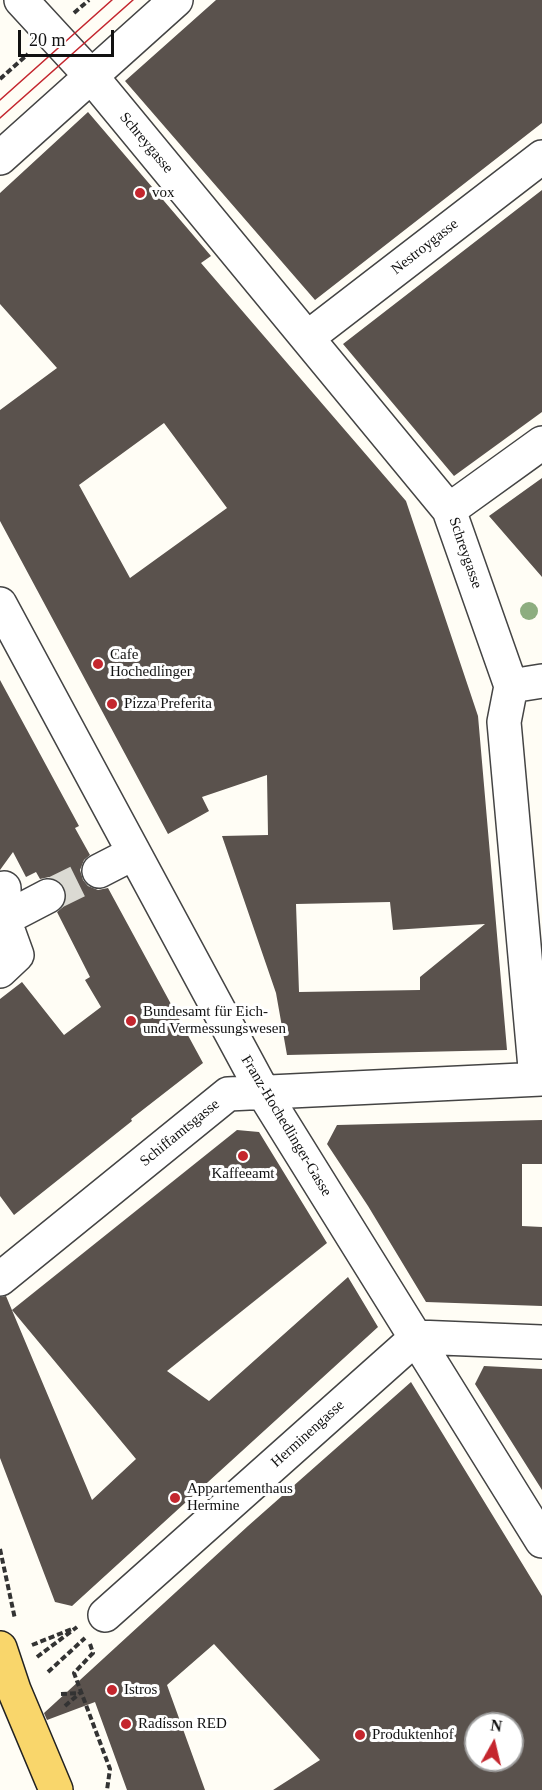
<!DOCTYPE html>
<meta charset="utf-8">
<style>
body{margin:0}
#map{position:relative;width:542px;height:1790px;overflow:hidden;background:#fffdf5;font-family:"Times New Roman",serif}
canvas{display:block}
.north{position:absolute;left:464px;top:1712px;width:60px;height:60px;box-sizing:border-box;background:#fff;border:2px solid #a0a0a0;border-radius:50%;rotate:8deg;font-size:16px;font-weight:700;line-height:24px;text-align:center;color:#111}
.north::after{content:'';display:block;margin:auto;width:21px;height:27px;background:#c4262e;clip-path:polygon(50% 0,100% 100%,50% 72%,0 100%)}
.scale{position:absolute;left:18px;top:30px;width:96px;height:27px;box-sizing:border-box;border:3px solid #111;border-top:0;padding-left:8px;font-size:18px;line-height:21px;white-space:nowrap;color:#111;-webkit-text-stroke:4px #fff;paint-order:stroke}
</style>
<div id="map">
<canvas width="542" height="1790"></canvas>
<div class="north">N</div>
<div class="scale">20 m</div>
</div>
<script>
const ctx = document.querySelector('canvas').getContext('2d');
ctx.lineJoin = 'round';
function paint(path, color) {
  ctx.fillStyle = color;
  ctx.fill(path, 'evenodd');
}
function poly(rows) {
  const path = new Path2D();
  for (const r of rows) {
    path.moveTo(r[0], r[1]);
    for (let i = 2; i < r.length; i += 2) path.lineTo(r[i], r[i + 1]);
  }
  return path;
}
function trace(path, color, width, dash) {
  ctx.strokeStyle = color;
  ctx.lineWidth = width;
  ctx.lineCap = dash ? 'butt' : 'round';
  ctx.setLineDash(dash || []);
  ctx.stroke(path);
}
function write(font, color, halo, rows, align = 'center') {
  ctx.font = font + ' "Times New Roman",serif';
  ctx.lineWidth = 6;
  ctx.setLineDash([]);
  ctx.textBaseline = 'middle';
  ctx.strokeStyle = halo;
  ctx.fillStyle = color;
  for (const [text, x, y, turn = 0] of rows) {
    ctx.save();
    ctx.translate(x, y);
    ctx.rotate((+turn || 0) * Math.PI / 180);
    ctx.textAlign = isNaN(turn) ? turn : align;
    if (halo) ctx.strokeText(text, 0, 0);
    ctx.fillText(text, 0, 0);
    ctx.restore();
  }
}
const building = poly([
 [216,0,542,0,542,123,315,300,125,81],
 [88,112,211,256,201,263,406,501,478,716,507,1050,287,1055,276,993,222,836,268,835,267,775,202,797,209,811,168,834,0,521,0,410,57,368,0,304,0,193],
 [164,423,227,508,130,578,79,485],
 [390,902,393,930,485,924,420,977,420,990,299,992,296,904],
 [542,190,542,412,454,476,343,344],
 [542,478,542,577,489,516],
 [0,680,79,826,75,828,90,855,84,860,80,870,83,880,88,886,98,890,108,888,203,1063,131,1119,132,1121,14,1215,0,1196,0,999,22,982,64,1035,101,1007,85,980,90,977,57,912,63,907,67,897,64,887,58,880,49,877,40,879,36,872,26,877,13,852,0,870],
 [542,1120,542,1164,522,1164,522,1226,542,1227,542,1306,426,1302,368,1206,327,1144,337,1125],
 [237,1130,259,1132,327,1243,167,1371,209,1401,348,1277,378,1327,72,1606,55,1602,0,1458,0,1297,6,1296,92,1500,136,1459,12,1310],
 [484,1366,542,1369,542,1490,475,1384],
 [411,1382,542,1596,542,1790,273,1790,320,1760,214,1644,167,1685,205,1790,127,1790,95,1702,47,1720,44,1713,248,1526],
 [476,1724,512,1724,512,1760,476,1760]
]);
const minorTunnel = poly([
 [48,896,99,871]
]);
const path = poly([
 [74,13,89,0],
 [0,79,28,54],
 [0,1549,15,1619],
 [90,1644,93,1653,74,1673,110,1769,107,1790],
 [32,1645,72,1629],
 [37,1657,77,1627],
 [48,1672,85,1638],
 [61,1694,80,1693],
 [65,1706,80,1693]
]);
const minor = poly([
 [21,0,91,76,449,510,511,686,504,722,536,1079],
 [0,158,176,0],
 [307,338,542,157],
 [449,510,542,443],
 [0,604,263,1092,542,1541],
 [511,686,542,681],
 [99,871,134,853],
 [0,921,48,896],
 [0,971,17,955,4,919,4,888],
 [0,1279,228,1094,542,1079],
 [105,1615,417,1337,542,1342]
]);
const major = poly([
 [0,1648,14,1690,56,1790]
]);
const tram = poly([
 [0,100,112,0],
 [0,118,133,0]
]);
const trees = [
 [529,611]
];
const markers = [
 [140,193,6,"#c4262e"],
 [98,664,6,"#c4262e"],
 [112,704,6,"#c4262e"],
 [131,1021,6,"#c4262e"],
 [243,1156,6,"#c4262e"],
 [175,1498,6,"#c4262e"],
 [112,1690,6,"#c4262e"],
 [126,1724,6,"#c4262e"],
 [360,1735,6,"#c4262e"]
];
const streetNames = [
 ["Schreygasse",146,143,50],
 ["Nestroygasse",425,247,-38],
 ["Schreygasse",465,553,71],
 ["Franz-Hochedlinger-Gasse",286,1126,59],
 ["Schiffamtsgasse",180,1133,-39],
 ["Herminengasse",308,1434,-42]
];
const poiNames = [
 ["vox",152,193],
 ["Cafe",110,655],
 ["Hochedlinger",110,672],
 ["Pizza Preferita",124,704],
 ["Bundesamt für Eich-",143,1012],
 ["und Vermessungswesen",143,1029],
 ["Kaffeeamt",243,1174,"center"],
 ["Appartementhaus",187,1489],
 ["Hermine",187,1506],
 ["Istros",124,1690],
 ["Radisson RED",138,1724],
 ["Produktenhof",372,1735]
];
paint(building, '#5a524d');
trace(minorTunnel, '#dbdad3', 33, [33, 16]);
trace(minor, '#444', 36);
trace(major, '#222', 36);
trace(path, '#333', 4, [6, 3]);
trace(minor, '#fff', 33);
trace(major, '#f9d66b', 33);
trace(tram, '#c4262e', 1.5);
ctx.fillStyle = '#8dad7f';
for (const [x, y] of trees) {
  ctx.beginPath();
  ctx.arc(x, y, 9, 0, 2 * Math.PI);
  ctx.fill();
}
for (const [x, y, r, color] of markers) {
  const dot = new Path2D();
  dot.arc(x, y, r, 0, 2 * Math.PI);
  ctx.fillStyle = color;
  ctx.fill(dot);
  trace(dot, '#fff', 2);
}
write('15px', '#111', '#fff', streetNames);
write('15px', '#111', '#fff', poiNames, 'left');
</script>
